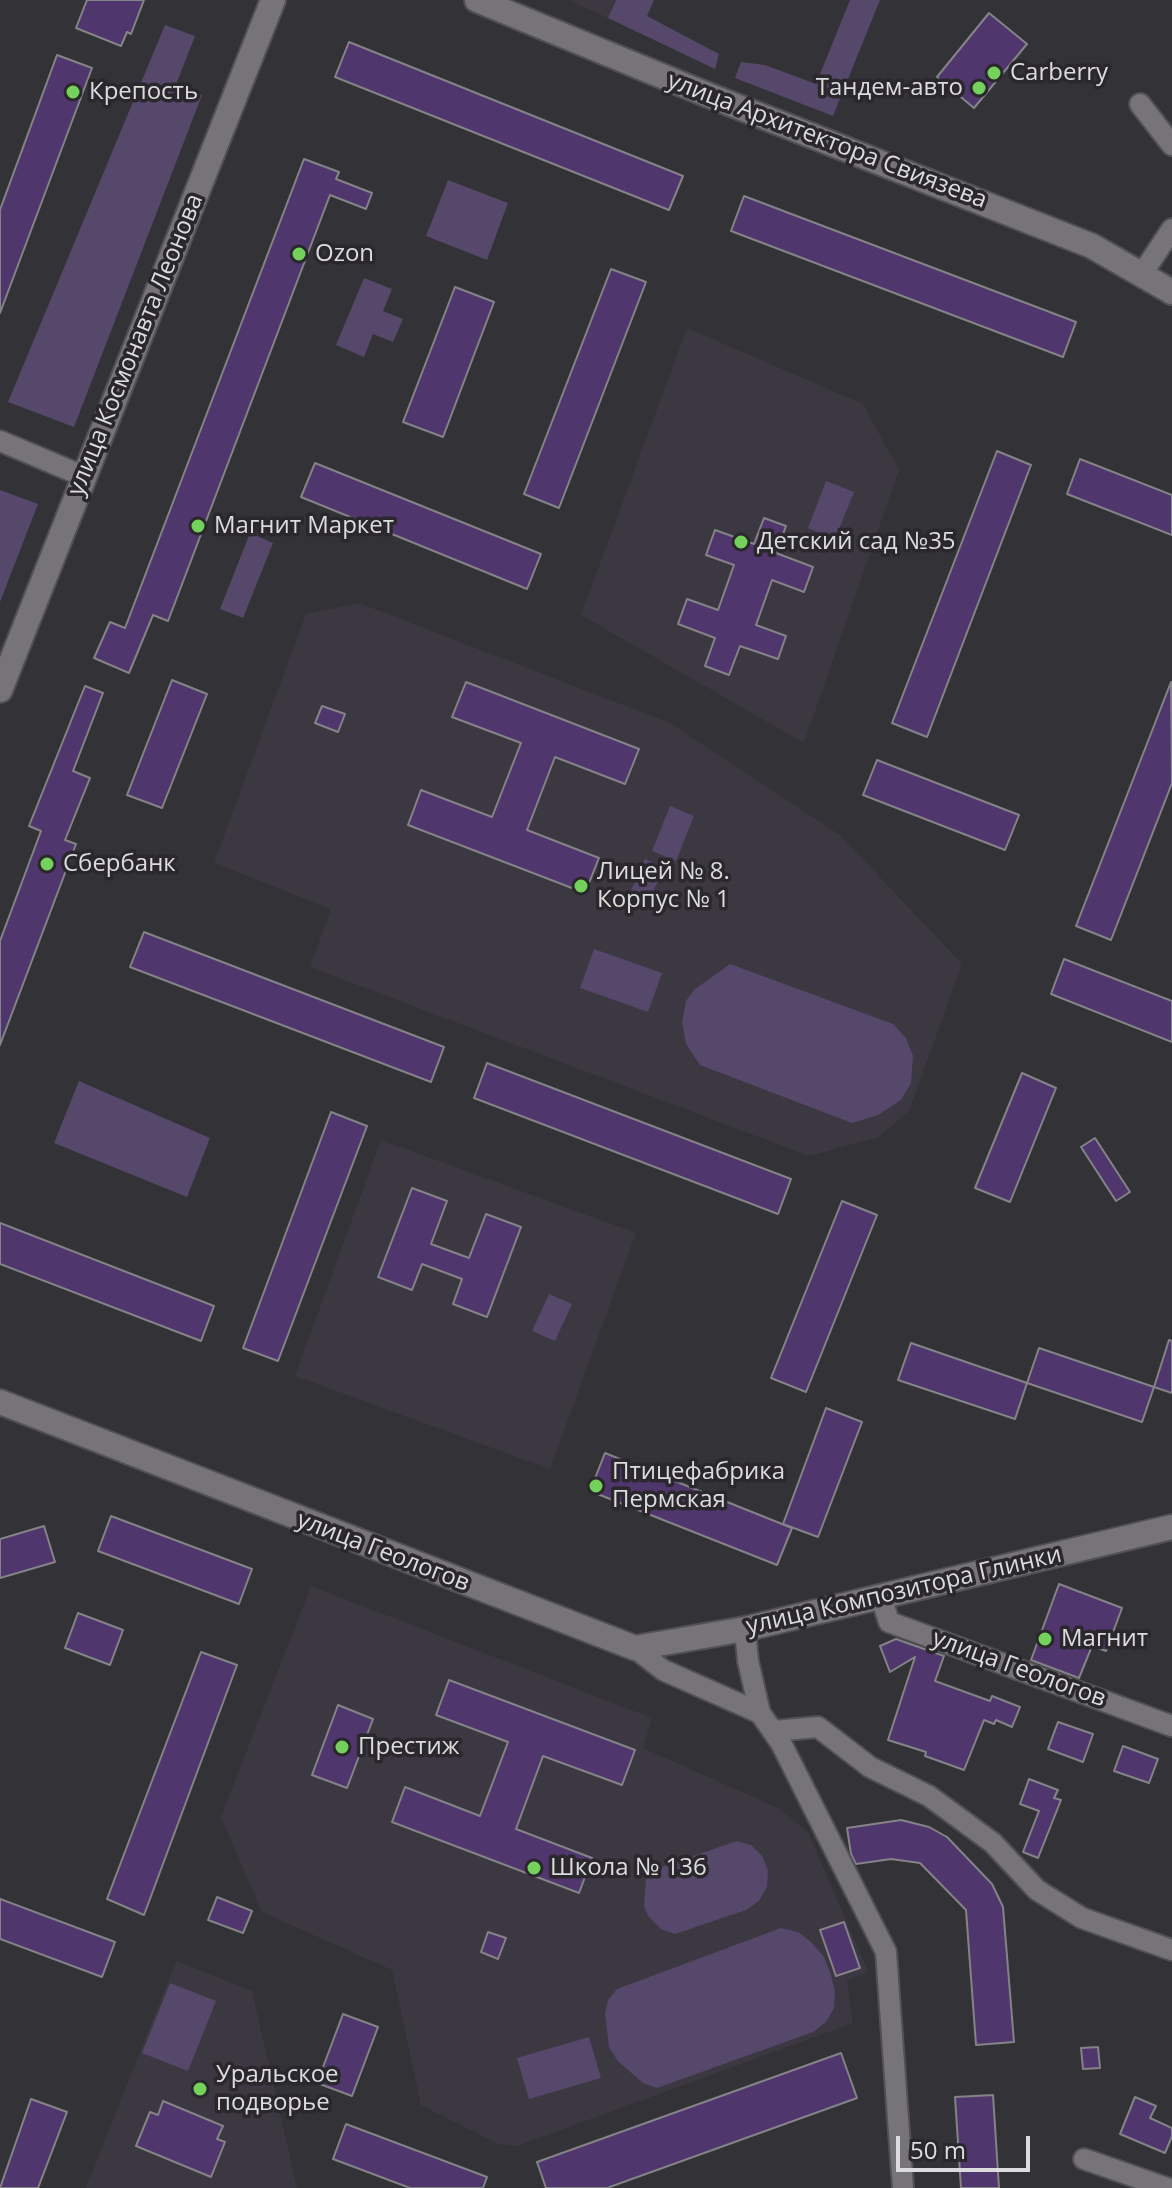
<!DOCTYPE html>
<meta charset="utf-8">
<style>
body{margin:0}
#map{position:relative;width:1172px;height:2188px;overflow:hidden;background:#333236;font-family:"Open Sans",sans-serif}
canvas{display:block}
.scale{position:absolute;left:896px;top:2136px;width:134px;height:36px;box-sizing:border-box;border:4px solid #dcdbdd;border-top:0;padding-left:10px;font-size:24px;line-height:28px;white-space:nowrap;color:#dcdbdd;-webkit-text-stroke:6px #2a282c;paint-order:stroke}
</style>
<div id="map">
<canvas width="1172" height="2188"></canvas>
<div class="scale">50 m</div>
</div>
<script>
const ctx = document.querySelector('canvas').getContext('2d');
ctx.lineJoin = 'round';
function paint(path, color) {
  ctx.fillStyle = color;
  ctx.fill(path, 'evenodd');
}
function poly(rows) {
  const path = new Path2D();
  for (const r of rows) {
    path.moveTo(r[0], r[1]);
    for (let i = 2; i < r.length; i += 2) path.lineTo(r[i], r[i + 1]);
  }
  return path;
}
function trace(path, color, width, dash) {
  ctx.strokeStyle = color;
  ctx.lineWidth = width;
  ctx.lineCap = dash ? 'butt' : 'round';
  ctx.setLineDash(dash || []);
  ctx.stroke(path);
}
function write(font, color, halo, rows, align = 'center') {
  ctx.font = font + ' "Open Sans",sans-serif';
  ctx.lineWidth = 7;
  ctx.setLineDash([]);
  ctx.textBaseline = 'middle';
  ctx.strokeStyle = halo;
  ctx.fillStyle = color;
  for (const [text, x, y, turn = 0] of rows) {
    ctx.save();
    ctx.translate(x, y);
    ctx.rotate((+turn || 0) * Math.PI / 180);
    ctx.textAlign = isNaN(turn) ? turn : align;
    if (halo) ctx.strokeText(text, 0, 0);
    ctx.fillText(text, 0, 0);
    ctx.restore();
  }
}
const built = poly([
 [569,0,616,0,608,18],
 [687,328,863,404,899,470,804,743,581,615],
 [359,603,670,723,840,835,962,964,909,1111,879,1137,809,1156,310,967,331,909,214,863,306,614],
 [381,1140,636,1233,550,1469,295,1376],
 [311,1586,652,1718,643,1748,778,1808,808,1832,868,1972,847,1980,853,2023,517,2146,498,2144,421,2105,392,1970,262,1912,221,1817],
 [176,1961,252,1991,297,2188,86,2188]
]);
const green = poly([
 [616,0,654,0,647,16,719,54,715,69,608,18],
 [850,0,880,0,833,116,735,78,741,62,765,65,816,84],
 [165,25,195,36,177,82,202,95,74,427,8,402],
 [448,180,508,203,487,260,426,236],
 [364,278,392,289,383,311,403,319,393,342,373,334,364,357,336,345],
 [826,481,854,492,835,539,808,528],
 [0,490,38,504,0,602],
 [250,533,273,543,243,618,220,609],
 [670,806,694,816,676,861,652,851],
 [645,859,664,867,649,901,630,893],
 [594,949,662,973,648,1012,580,988],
 [730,964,893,1024,906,1038,913,1056,911,1083,901,1100,878,1115,852,1123,700,1065,686,1044,682,1022,686,1001,694,990],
 [79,1081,210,1138,187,1197,54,1143],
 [549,1294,572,1304,555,1341,532,1331],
 [737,1841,751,1845,762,1856,768,1870,767,1887,759,1901,746,1910,675,1934,661,1929,648,1916,644,1906,646,1880,653,1870],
 [781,1928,798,1932,811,1942,824,1957,831,1975,835,1992,834,2008,826,2022,813,2032,657,2088,643,2083,618,2061,609,2047,605,2013,608,2000,617,1989],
 [170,1983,216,2001,188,2071,142,2053],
 [589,2037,601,2078,529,2099,517,2058]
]);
const building = poly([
 [87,0,144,0,131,34,127,32,121,46,76,28,87,0],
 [989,13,1027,44,974,108,937,77,989,13],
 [349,42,683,176,669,210,335,77,349,42],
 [57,55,92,68,0,313,0,210,57,55],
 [304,159,339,172,336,179,372,193,366,209,330,195,168,621,153,615,129,673,94,658,110,622,125,628,304,159],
 [744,196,1076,322,1063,357,731,231,744,196],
 [611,269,646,282,559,508,524,494,611,269],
 [455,287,494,302,443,437,403,422,455,287],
 [997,451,1031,465,927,737,892,723,997,451],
 [1080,459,1172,495,1172,535,1067,494,1080,459],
 [315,463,541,554,527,589,301,497,315,463],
 [764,518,786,526,776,553,813,567,804,592,772,580,756,625,786,636,778,659,740,646,729,675,705,666,715,638,678,624,687,599,718,610,734,565,706,555,715,530,754,544,764,518],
 [172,680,207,694,162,808,127,795,172,680],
 [466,682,639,749,625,784,555,757,527,830,599,858,585,893,408,825,421,790,492,817,521,743,452,717,466,682],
 [1171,682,1172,783,1111,940,1076,926,1171,682],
 [85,686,103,693,73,771,90,778,65,840,76,844,0,1045,0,941,41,831,29,826,85,686],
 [322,706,345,714,338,732,315,723,322,706],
 [877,760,1019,815,1005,850,863,795,877,760],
 [144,932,444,1047,431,1082,130,967,144,932],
 [1064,959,1172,1001,1172,1042,1051,994,1064,959],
 [487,1063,791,1179,778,1214,474,1098,487,1063],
 [1022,1073,1056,1088,1010,1202,975,1188,1022,1073],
 [331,1112,367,1126,278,1361,243,1348,331,1112],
 [1095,1138,1130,1192,1116,1201,1081,1147,1095,1138],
 [412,1188,447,1201,431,1244,469,1258,486,1214,521,1227,487,1317,453,1304,462,1279,422,1264,412,1290,378,1277,412,1188],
 [842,1201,877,1215,806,1392,771,1378,842,1201],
 [0,1223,214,1306,201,1341,0,1264,0,1223],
 [1169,1340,1172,1341,1172,1393,1154,1387,1169,1340],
 [911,1343,1027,1383,1015,1419,898,1380,911,1343],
 [1039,1348,1154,1387,1142,1422,1027,1383,1039,1348],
 [826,1408,862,1422,818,1537,783,1524,826,1408],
 [605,1453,792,1528,777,1565,590,1491,605,1453],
 [111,1516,252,1569,239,1604,98,1551,111,1516],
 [44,1526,55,1562,0,1578,0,1539,44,1526],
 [1059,1584,1122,1608,1106,1651,1092,1646,1079,1678,1031,1660,1059,1584],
 [78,1613,123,1630,110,1665,65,1648,78,1613],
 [896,1639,944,1656,935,1681,990,1701,992,1696,1020,1707,1012,1727,996,1720,994,1724,984,1720,964,1770,925,1756,926,1752,888,1740,915,1657,890,1672,880,1646,896,1639],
 [201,1652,237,1665,144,1915,107,1899,201,1652],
 [449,1680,635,1750,622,1785,543,1756,516,1829,592,1858,579,1893,392,1822,405,1787,480,1816,508,1742,436,1715,449,1680],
 [338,1705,373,1719,347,1788,312,1775,338,1705],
 [1058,1722,1093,1734,1083,1762,1048,1749,1058,1722],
 [1123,1746,1158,1759,1149,1783,1114,1771,1123,1746],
 [1029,1779,1058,1790,1054,1798,1061,1800,1038,1858,1023,1852,1039,1811,1020,1804,1029,1779],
 [901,1820,929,1827,947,1837,992,1884,1003,1907,1014,2042,976,2045,966,1910,920,1863,891,1859,856,1864,851,1854,847,1828,901,1820],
 [217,1897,252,1911,243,1933,208,1920,217,1897],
 [0,1899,115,1942,102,1977,0,1939,0,1899],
 [844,1922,860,1968,836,1976,820,1930,844,1922],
 [488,1932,506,1938,498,1959,481,1952,488,1932],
 [343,2014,378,2027,352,2096,317,2083,343,2014],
 [1098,2047,1100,2068,1083,2069,1081,2048,1098,2047],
 [841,2053,857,2098,607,2188,546,2188,537,2162,841,2053],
 [993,2095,999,2188,961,2188,955,2097,993,2095],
 [1135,2097,1156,2106,1150,2118,1172,2128,1172,2136,1165,2153,1120,2134,1135,2097],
 [31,2099,67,2112,38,2188,0,2188,31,2099],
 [163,2101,223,2126,217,2139,225,2142,211,2177,136,2146,150,2112,158,2115,163,2101],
 [346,2124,487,2177,483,2188,410,2188,333,2159,346,2124]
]);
const street = poly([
 [1140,104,1172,145],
 [1142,274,1172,229],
 [0,441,83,476],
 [881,1597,889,1622,1172,1726],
 [745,1629,748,1661,760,1713,781,1743,886,1952,903,2188],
 [635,1648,663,1670,760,1713],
 [774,1731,818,1727,870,1767,929,1796,993,1843,1037,1890,1082,1918,1172,1950],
 [1084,2159,1167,2188]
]);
const secondary = poly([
 [477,0,708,95,1092,246,1172,292],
 [0,690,273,0],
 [0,1402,635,1648,745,1629,1172,1527]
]);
const markers = [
 [994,73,8,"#74d25c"],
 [979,88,8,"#74d25c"],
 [73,92,8,"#74d25c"],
 [299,254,8,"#74d25c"],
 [198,526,8,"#74d25c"],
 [741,542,8,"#74d25c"],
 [47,864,8,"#74d25c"],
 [581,886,8,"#74d25c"],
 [596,1486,8,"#74d25c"],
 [1045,1639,8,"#74d25c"],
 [342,1747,8,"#74d25c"],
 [534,1868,8,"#74d25c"],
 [200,2089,8,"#74d25c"]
];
const poiNames = [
 ["Carberry",1010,73],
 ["Тандем-авто",963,88,"right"],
 ["Крепость",89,92],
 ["Ozon",315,254],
 ["Магнит Маркет",214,526],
 ["Детский сад №35",757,542],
 ["Сбербанк",63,864],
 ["Лицей № 8.",597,872],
 ["Корпус № 1",597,900],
 ["Птицефабрика",612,1472],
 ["Пермская",612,1500],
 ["Магнит",1061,1639],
 ["Престиж",358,1747],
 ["Школа № 136",550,1868],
 ["Уральское",216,2075],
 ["подворье",216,2103]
];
const streetNames = [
 ["улица Архитектора Свиязева",827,141,21],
 ["улица Космонавта Леонова",136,345,-68],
 ["улица Геологов",383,1552,21],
 ["улица Композитора Глинки",904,1591,-13],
 ["улица Геологов",1019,1669,20]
];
paint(built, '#3c3842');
paint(green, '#56486a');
paint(building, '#4f366c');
trace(building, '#848387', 2);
trace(street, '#515053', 24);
trace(secondary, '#515053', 28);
trace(street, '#767479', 20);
trace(secondary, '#767479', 24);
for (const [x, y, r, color] of markers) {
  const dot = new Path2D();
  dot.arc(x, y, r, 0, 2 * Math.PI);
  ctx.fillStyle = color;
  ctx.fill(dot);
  trace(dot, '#2a282c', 3);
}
write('24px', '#dcdbdd', '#2a282c', poiNames, 'left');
write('24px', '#dcdbdd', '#2a282c', streetNames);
</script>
